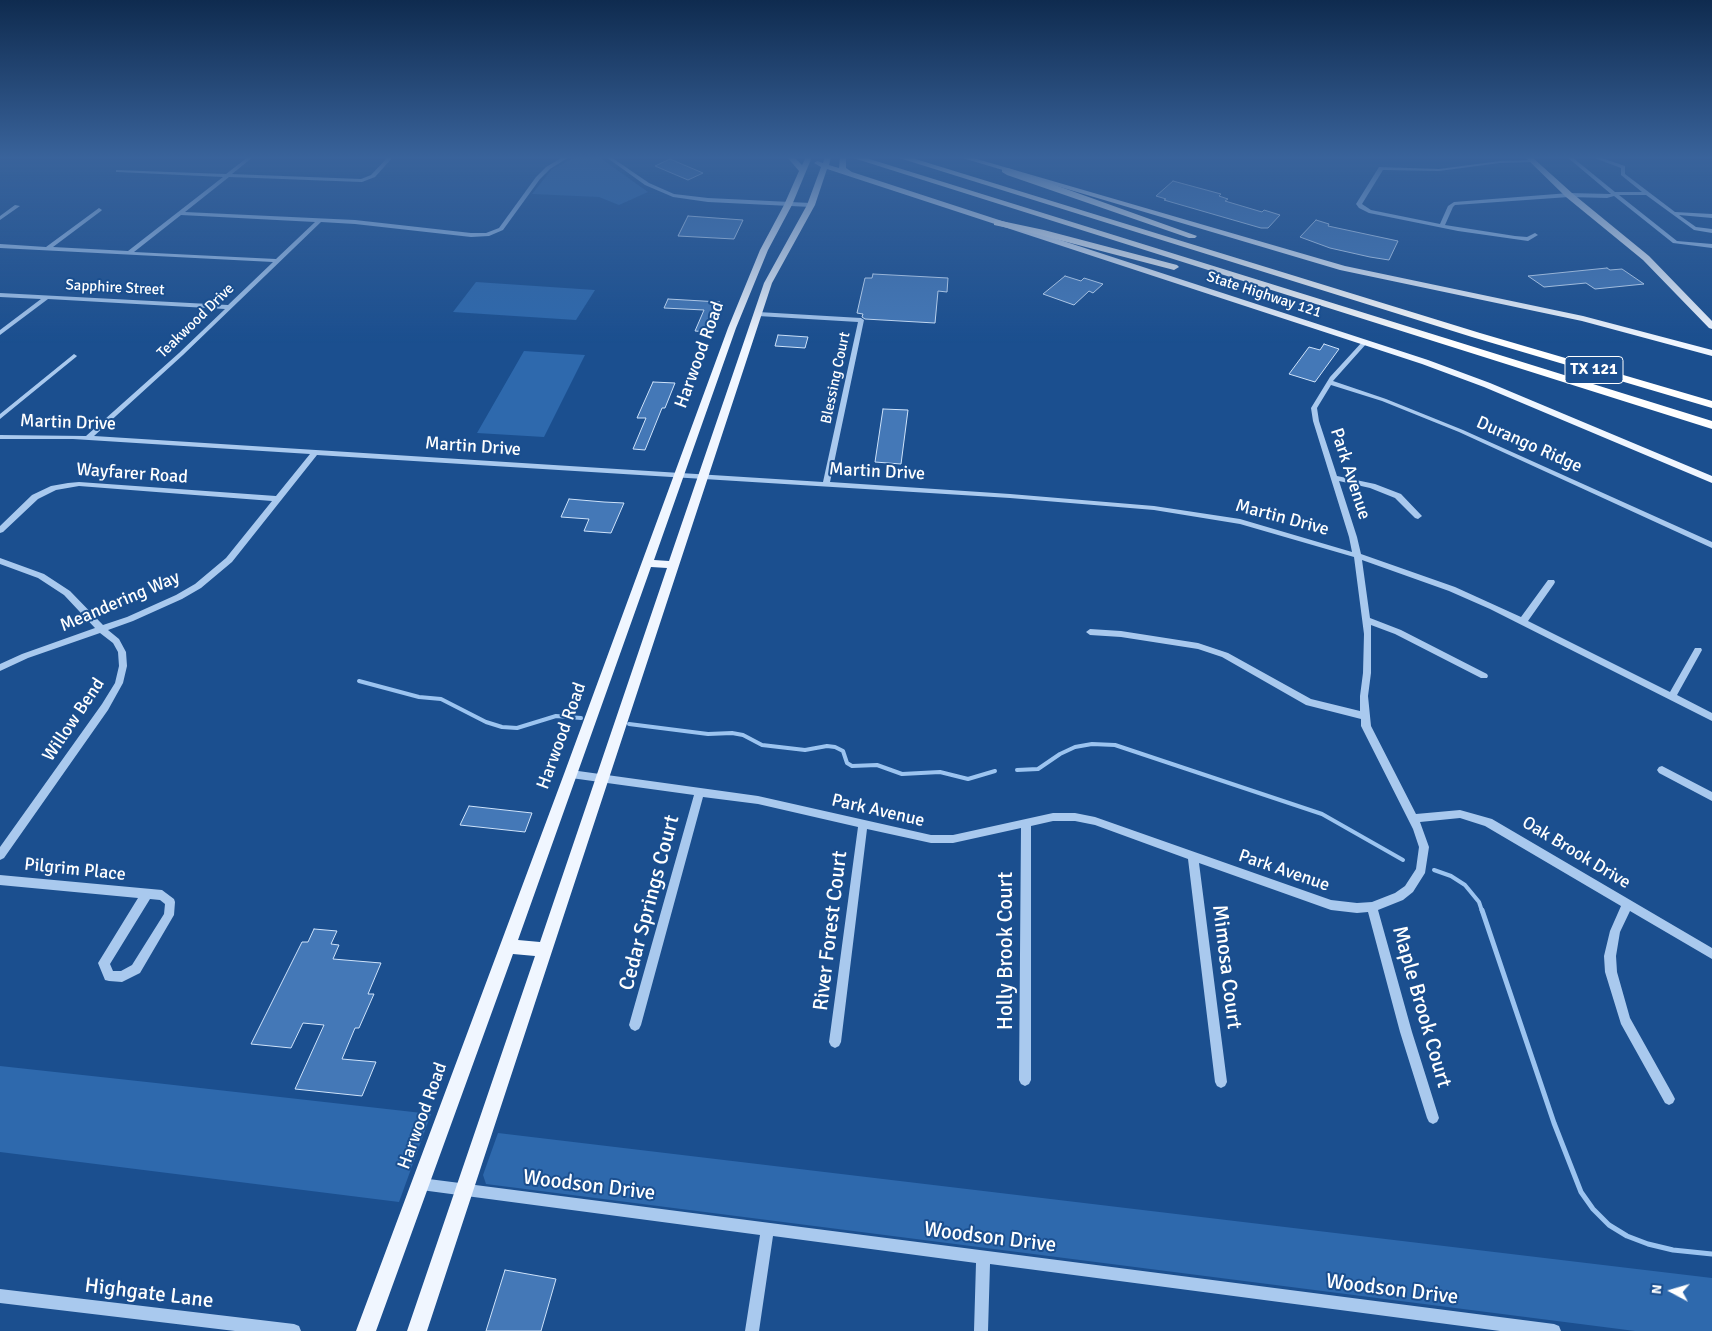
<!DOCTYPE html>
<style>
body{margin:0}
#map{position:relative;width:1712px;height:1331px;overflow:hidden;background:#1b4f8f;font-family:Signika,sans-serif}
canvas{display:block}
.north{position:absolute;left:1647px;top:1266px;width:50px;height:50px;-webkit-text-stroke:4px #1b4f8f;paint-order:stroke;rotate:276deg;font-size:14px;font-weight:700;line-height:20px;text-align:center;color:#fff}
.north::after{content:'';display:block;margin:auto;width:18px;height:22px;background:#fff;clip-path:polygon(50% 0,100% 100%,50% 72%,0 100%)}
</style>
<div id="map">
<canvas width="1712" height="1331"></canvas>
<div class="north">N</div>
</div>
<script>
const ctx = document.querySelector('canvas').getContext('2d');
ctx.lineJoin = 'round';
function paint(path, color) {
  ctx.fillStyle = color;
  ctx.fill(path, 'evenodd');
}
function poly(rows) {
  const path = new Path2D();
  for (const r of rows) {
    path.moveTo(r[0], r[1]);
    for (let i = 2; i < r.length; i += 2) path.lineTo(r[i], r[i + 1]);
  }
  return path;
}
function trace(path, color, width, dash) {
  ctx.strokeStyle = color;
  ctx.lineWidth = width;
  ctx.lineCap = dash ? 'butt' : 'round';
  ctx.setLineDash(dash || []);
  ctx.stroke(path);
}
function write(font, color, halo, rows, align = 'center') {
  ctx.font = font + ' Signika,sans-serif';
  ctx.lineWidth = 4;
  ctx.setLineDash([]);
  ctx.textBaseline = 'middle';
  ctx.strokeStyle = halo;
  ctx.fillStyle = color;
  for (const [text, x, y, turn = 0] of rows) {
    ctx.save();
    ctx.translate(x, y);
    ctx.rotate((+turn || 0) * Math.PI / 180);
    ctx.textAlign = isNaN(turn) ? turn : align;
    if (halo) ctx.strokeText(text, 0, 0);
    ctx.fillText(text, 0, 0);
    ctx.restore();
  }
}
const green = poly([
 [576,157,599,157,648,192,619,205,599,197,532,194,552,169],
 [476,282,595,290,576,320,453,312],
 [524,351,585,355,544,437,477,433],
 [0,1066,156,1083,431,1114,399,1202,0,1152],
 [498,1133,1712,1278,1712,1331,1635,1331,486,1184,483,1175]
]);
const streamFar1 = poly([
 [359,681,419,697,441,699,486,722,502,727,517,728,556,716,581,718],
 [629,724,708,734,732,733,743,735,762,745,805,750,827,746,835,747,843,751,847,763,852,766,877,765,902,774,940,772,968,779,995,771],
 [1017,770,1038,769,1060,754,1075,747,1092,744,1115,745,1322,814,1403,860],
 [1434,870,1451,876,1465,885,1479,902,1482,911]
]);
const stream = poly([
 [1482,910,1554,1123,1581,1192,1593,1209,1609,1225,1627,1236,1648,1244,1673,1250,1712,1254]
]);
const building = poly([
 [670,159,703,173,688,180,655,166,670,159],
 [1173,181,1221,194,1219,196,1228,199,1225,201,1262,212,1264,210,1280,215,1268,228,1261,228,1164,200,1166,199,1156,196,1173,181],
 [688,216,743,220,734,239,678,236,688,216],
 [1316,220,1329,224,1328,226,1398,241,1389,260,1370,257,1330,248,1300,237,1316,220],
 [1607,268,1610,270,1622,269,1644,284,1595,289,1586,283,1544,287,1528,276,1607,268],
 [873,274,948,278,947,292,938,291,935,323,865,319,862,317,863,314,857,313,865,278,872,278,873,274],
 [1065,276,1081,281,1084,278,1103,284,1093,293,1089,291,1074,305,1043,294,1065,276],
 [668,299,720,302,708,332,695,331,704,310,664,308,668,299],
 [778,335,808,337,805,348,775,346,778,335],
 [1324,344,1339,349,1315,382,1289,374,1309,347,1320,350,1324,344],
 [653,382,675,383,665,408,662,408,645,450,633,449,646,418,637,418,653,382],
 [883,409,908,410,901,464,875,462,883,409],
 [569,499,604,502,624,503,611,533,584,531,589,519,561,517,569,499],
 [469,806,532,813,525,832,460,825,469,806],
 [314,929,337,931,331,944,339,945,333,959,381,963,368,994,374,994,359,1028,355,1028,342,1059,376,1062,362,1096,295,1089,324,1025,303,1023,291,1048,251,1044,302,942,308,942,314,929],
 [505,1270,556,1279,541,1331,486,1331,505,1270]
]);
const minor = poly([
 [248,157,253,157,232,174,361,179,371,175,388,157,393,157,375,177,362,182,229,177,185,212,355,220,471,233,486,233,499,228,536,177,546,167,563,157,569,157,550,169,540,179,503,230,489,236,471,237,355,224,321,222,183,355,94,436,823,482,858,322,758,316,755,314,758,312,861,318,864,320,830,482,1010,494,1154,506,1240,519,1352,552,1349,537,1313,421,1311,408,1330,377,1363,341,1365,340,1367,341,1367,343,1333,381,1386,399,1463,430,1712,542,1712,548,1459,432,1382,401,1331,385,1317,408,1319,421,1337,476,1375,484,1401,494,1422,516,1418,519,1415,518,1395,498,1370,488,1339,481,1357,537,1361,554,1455,587,1521,617,1548,580,1554,580,1555,582,1554,584,1528,621,1670,692,1695,648,1701,648,1702,650,1677,695,1712,713,1712,721,1490,609,1449,591,1362,560,1370,618,1401,630,1487,674,1488,676,1487,678,1481,678,1395,634,1371,625,1371,673,1368,696,1371,726,1416,814,1460,810,1492,819,1712,948,1712,959,1630,911,1620,932,1616,956,1617,972,1630,1018,1673,1095,1675,1099,1673,1103,1669,1105,1665,1103,1621,1024,1605,972,1604,956,1610,931,1621,906,1485,826,1460,818,1420,822,1429,847,1425,873,1413,892,1403,900,1378,910,1412,1032,1439,1118,1437,1122,1433,1124,1429,1122,1427,1118,1400,1032,1368,912,1357,913,1331,910,1199,863,1227,1082,1225,1086,1221,1088,1217,1086,1215,1082,1188,859,1095,825,1075,821,1053,821,1031,826,1031,1080,1029,1084,1025,1086,1021,1084,1019,1080,1021,828,953,843,931,843,867,829,841,1042,839,1046,835,1048,831,1046,829,1042,858,827,758,804,703,797,641,1025,639,1029,635,1031,631,1029,629,1025,694,795,571,778,568,777,566,774,568,771,571,770,758,796,931,835,953,835,1053,813,1075,813,1095,817,1331,900,1357,903,1372,902,1395,893,1405,886,1416,869,1419,847,1413,829,1361,726,1361,719,1306,705,1222,657,1198,649,1121,637,1090,635,1086,632,1090,629,1121,631,1198,643,1228,653,1311,699,1360,711,1360,696,1363,673,1364,634,1354,557,1240,524,1154,510,1010,498,317,455,232,562,201,588,182,599,133,621,108,630,119,639,126,652,127,666,123,683,108,710,4,858,0,860,0,847,102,704,115,683,119,666,118,652,113,643,100,633,28,658,0,671,0,664,22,654,95,628,64,595,38,578,0,564,0,558,44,574,70,591,103,625,127,617,176,595,195,584,226,558,272,501,79,486,56,490,38,499,3,532,0,533,0,526,32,495,51,486,68,483,79,482,276,496,310,454,73,439,0,439,0,435,86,436,179,353,225,309,48,299,0,335,0,330,41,299,0,297,0,293,228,305,273,262,0,248,0,244,46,247,99,208,102,210,101,211,53,247,128,251,223,177,118,172,116,172,116,170,226,174,248,157],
 [181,215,315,222,276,259,134,252,181,215],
 [606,157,611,157,649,183,674,194,708,198,811,203,814,205,811,207,708,202,673,197,645,185,606,157],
 [1567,157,1572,157,1615,192,1642,192,1621,175,1621,168,1592,157,1599,157,1625,166,1625,174,1675,212,1712,214,1712,218,1679,215,1696,227,1712,229,1712,233,1694,230,1646,195,1619,195,1677,241,1712,244,1712,248,1673,243,1614,196,1607,198,1569,197,1455,205,1453,207,1445,225,1515,236,1527,237,1535,233,1538,235,1528,241,1458,231,1369,213,1359,208,1356,204,1379,167,1439,169,1500,161,1532,160,1534,161,1532,162,1500,163,1439,171,1383,170,1362,204,1371,210,1440,224,1448,206,1454,202,1569,193,1611,194,1567,157],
 [15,205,20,206,0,220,0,216,15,205],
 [74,354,77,356,76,357,0,419,0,414,74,354],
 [1662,766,1712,792,1712,801,1659,773,1657,770,1659,767,1662,766],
 [0,875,162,890,174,899,175,902,174,915,140,973,122,982,109,981,105,980,98,963,138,898,0,885,0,875],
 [150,899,160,900,165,904,164,914,132,965,121,971,113,971,110,964,150,899],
 [421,1178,1554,1324,1559,1326,1561,1331,1500,1331,990,1264,988,1331,974,1331,976,1263,773,1236,759,1331,745,1331,760,1235,421,1190,416,1189,415,1184,416,1179,421,1178],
 [0,1289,294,1324,299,1326,301,1331,235,1331,0,1303,0,1289]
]);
const major = poly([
 [787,157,794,157,802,165,806,157,812,157,792,205,768,250,736,328,654,560,669,561,764,283,807,205,821,167,814,163,817,161,823,163,825,157,831,157,829,165,839,168,840,157,846,157,846,168,852,172,1428,360,1490,383,1712,476,1712,483,1484,387,1422,364,827,169,815,205,772,283,427,1331,407,1331,535,956,513,954,376,1331,356,1331,564,774,728,328,760,250,784,205,799,171,787,157],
 [651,567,667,568,540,942,518,940,651,567],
 [959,157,970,157,1345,266,1583,316,1712,350,1712,356,1582,321,1340,270,959,157],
 [1525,157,1532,157,1572,193,1649,256,1712,321,1712,329,1709,328,1643,260,1566,197,1525,157]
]);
const highway = poly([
 [850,157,863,157,1712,421,1712,429,850,157],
 [896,157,909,157,1480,333,1712,401,1712,408,1472,337,896,157],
 [1002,168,1008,168,1197,236,1195,238,1189,238,1007,175,1002,172,1002,168],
 [997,220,1044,230,1177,265,1179,267,1174,270,1040,235,994,225,994,221,997,220]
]);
const farStreetnames = [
 ["Sapphire Street",115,288,3],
 ["State Highway 121",1264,295,18],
 ["Teakwood Drive",196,321,-44],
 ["Blessing Court",836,378,-78]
];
const shields = [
 [1594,370,58]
];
const shieldNames = [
 ["TX 121",1594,370]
];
const streetNames = [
 ["Harwood Road",700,355,-70],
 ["Martin Drive",68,423,2],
 ["Durango Ridge",1529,445,24],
 ["Martin Drive",473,447,4],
 ["Martin Drive",877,472,3],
 ["Wayfarer Road",132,474,4],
 ["Park Avenue",1350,474,72],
 ["Martin Drive",1282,518,15],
 ["Meandering Way",120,602,-23],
 ["Willow Bend",74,720,-56],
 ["Harwood Road",562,736,-70],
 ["Park Avenue",878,811,13],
 ["Oak Brook Drive",1576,853,31],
 ["Pilgrim Place",75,870,6],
 ["Park Avenue",1284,871,19],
 ["Harwood Road",423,1116,-70]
];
const nearStreetnames = [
 ["Cedar Springs Court",650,903,-75],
 ["River Forest Court",831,931,-83],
 ["Holly Brook Court",1006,951,-90],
 ["Mimosa Court",1226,967,83],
 ["Maple Brook Court",1421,1007,74],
 ["Woodson Drive",589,1186,7],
 ["Woodson Drive",990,1238,7],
 ["Woodson Drive",1392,1290,7],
 ["Highgate Lane",149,1294,7]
];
paint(green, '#2e69ad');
trace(streamFar1, '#9cc4f0', 4);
trace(stream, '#9cc4f0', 5);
paint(building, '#4478b7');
trace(building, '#cfe3fa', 1);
paint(minor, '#a9c9ee');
paint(major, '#f0f6ff');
paint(highway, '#fff');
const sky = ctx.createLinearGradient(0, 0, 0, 343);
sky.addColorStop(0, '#0f2b4f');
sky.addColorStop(0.46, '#39639b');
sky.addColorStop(1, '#39639b00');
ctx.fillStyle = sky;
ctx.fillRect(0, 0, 1712, 343);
write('15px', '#fff', '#1b4f8f', farStreetnames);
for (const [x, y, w] of shields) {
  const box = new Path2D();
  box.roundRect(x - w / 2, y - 13.5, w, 27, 4);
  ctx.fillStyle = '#1b4f8f';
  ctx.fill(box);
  trace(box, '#fff', 1);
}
write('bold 16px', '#fff', null, shieldNames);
write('18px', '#fff', '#1b4f8f', streetNames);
write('21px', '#fff', '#1b4f8f', nearStreetnames);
</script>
